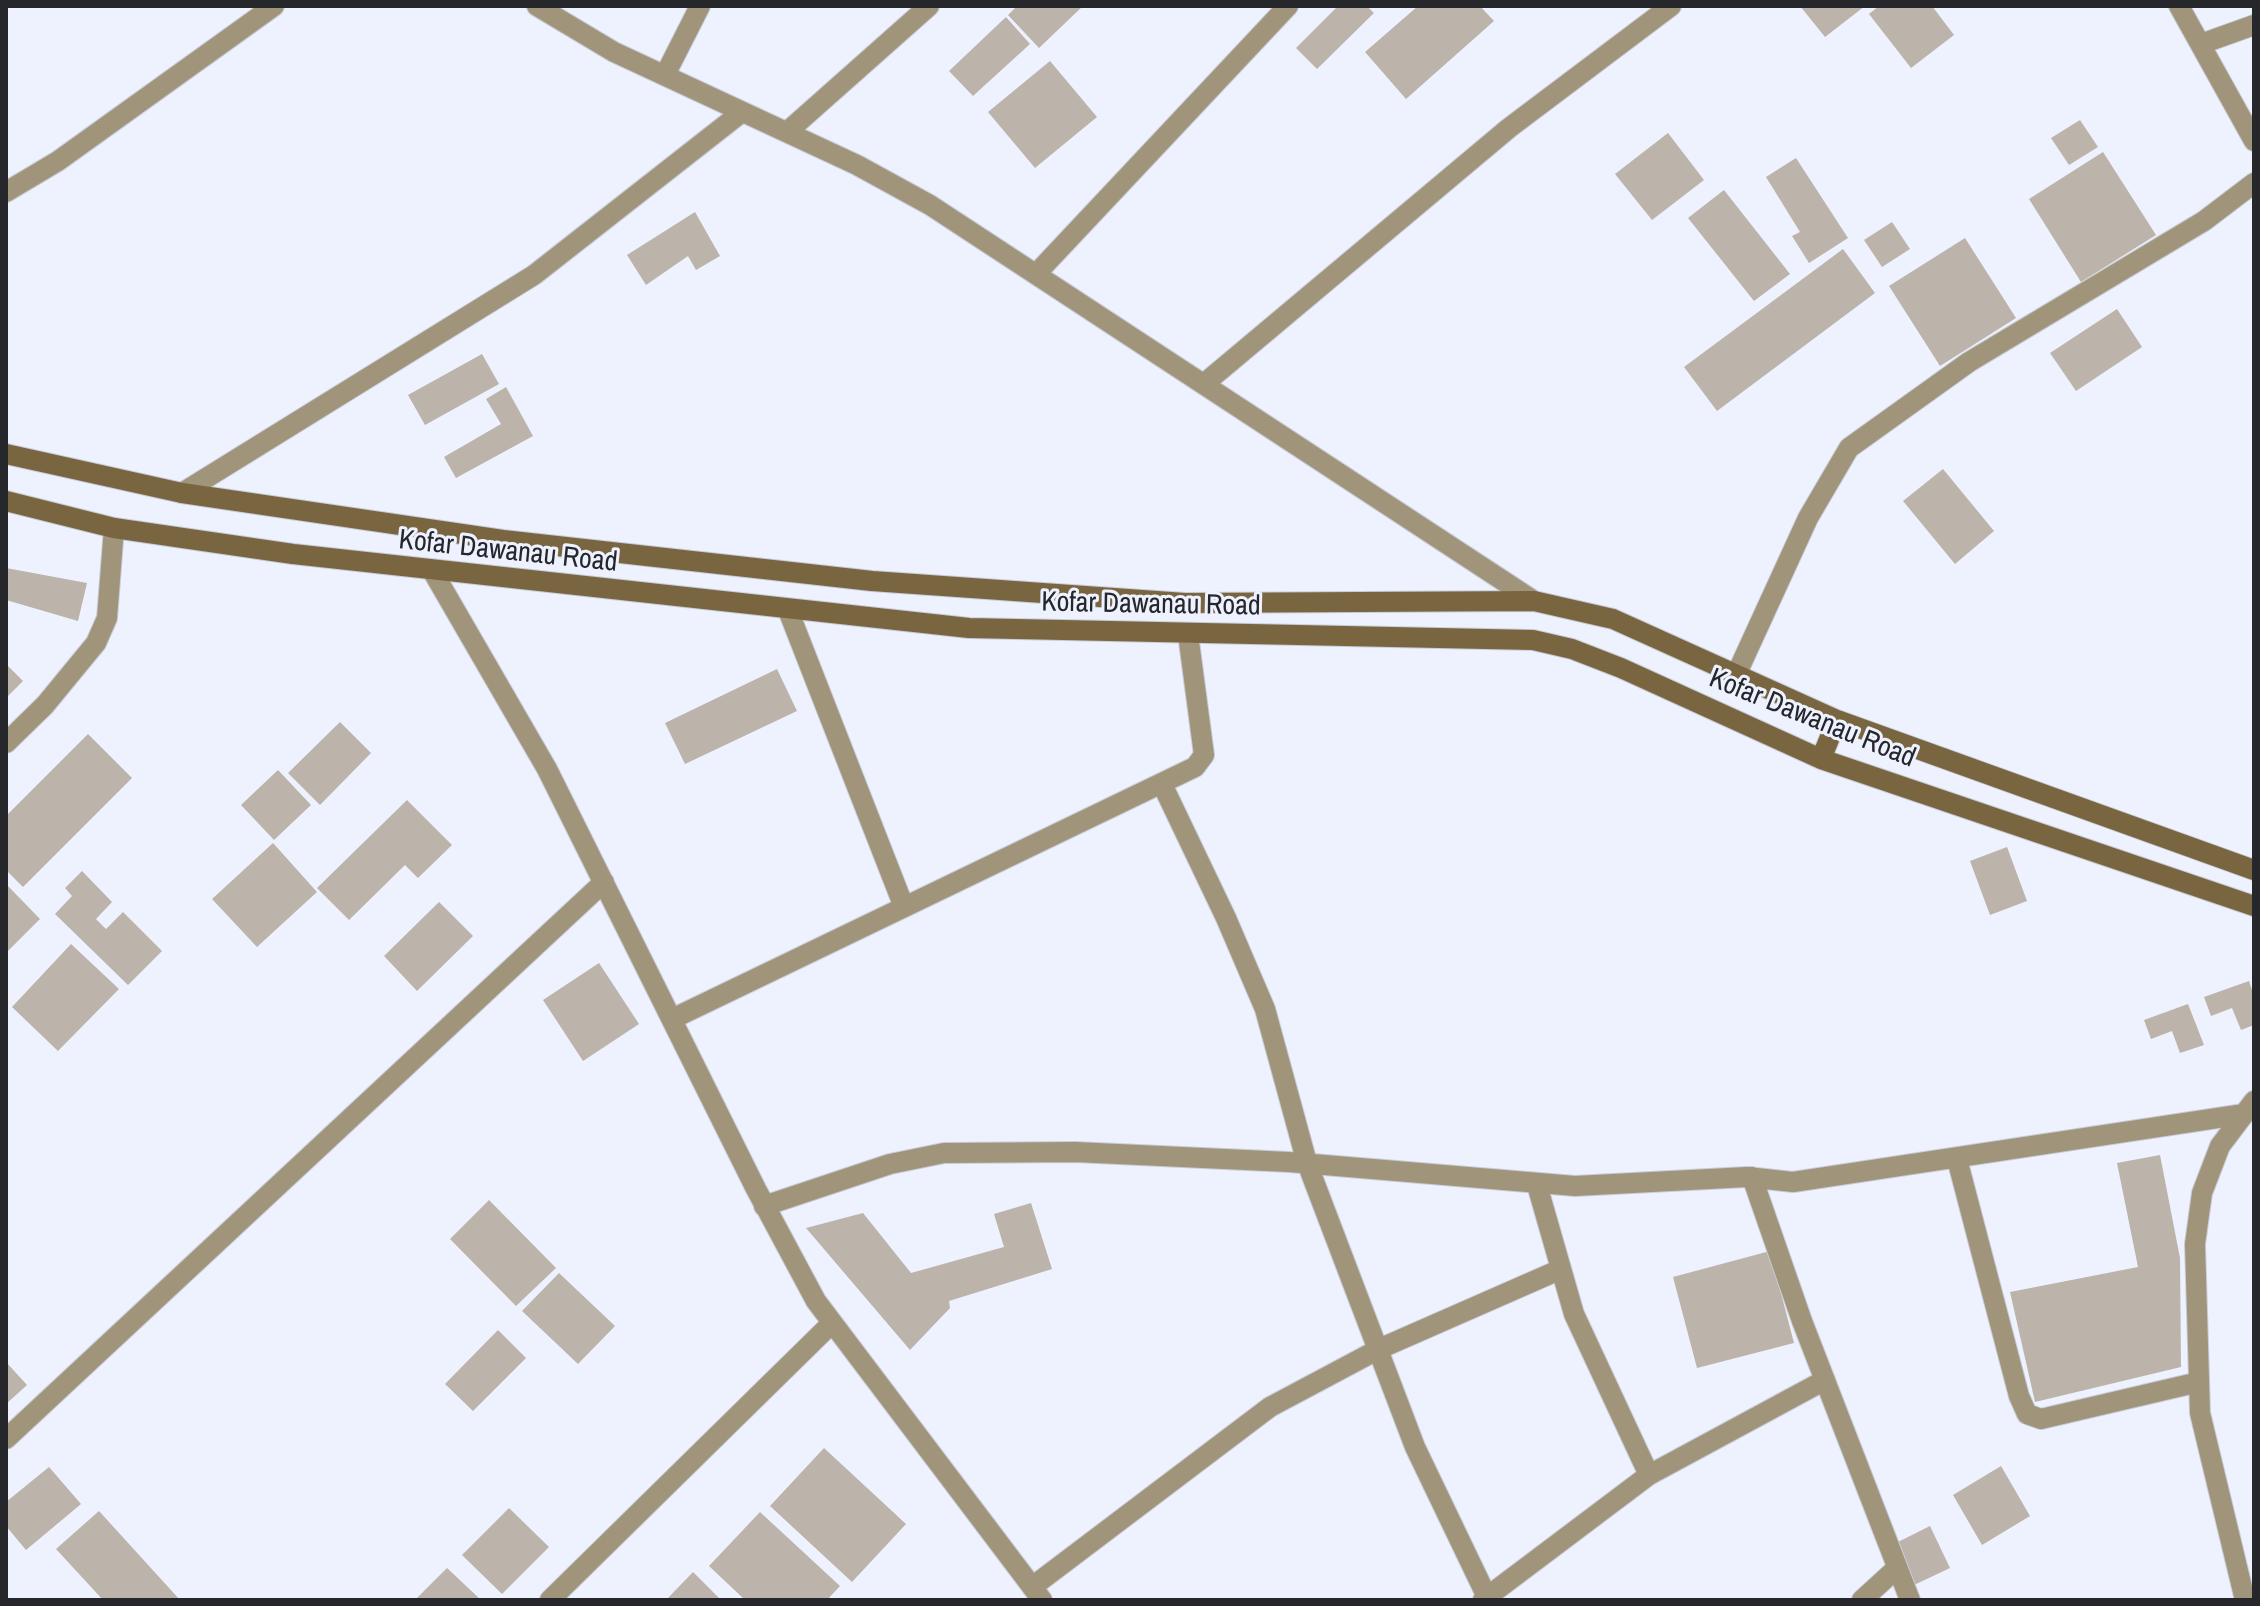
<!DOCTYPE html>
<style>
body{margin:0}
#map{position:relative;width:2260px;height:1606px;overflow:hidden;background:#edf2fe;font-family:"Archivo Narrow",sans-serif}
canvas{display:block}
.frame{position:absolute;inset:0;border:8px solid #25272b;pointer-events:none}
</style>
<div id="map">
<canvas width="2260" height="1606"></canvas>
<div class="frame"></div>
</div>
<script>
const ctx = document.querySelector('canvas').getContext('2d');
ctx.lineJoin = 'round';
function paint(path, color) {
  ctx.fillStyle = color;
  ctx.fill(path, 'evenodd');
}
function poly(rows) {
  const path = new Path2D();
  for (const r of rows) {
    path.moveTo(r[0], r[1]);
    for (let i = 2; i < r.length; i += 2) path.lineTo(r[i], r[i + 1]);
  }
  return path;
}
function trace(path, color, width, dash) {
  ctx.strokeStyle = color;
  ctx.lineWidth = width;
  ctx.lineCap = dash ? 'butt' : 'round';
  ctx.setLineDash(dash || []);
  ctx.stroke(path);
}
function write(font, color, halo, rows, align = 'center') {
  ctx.font = font + ' "Archivo Narrow",sans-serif';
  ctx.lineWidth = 6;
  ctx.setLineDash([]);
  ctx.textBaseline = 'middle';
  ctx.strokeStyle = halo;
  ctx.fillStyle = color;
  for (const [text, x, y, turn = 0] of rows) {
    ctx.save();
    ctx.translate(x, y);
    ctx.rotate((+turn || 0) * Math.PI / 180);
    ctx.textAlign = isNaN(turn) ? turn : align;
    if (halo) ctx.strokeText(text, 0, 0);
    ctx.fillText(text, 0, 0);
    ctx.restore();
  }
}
const building = poly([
 [1017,6,1083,6,1039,48,1008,15],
 [1338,6,1367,6,1374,13,1317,69,1296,48],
 [1418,6,1480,6,1494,21,1406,99,1365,52],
 [1800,6,1865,6,1825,37],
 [1879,6,1932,6,1954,35,1911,68,1869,14],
 [1006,17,1030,44,973,96,949,71],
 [1050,61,1097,117,1035,168,988,112],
 [2080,120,2098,147,2069,165,2051,138],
 [1668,133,1704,180,1652,220,1615,174],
 [2103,152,2156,235,2081,282,2029,199],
 [1796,158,1848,238,1809,263,1792,236,1800,232,1766,177],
 [1724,190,1790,274,1754,301,1688,218],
 [695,212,720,256,696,270,688,256,646,285,627,255],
 [1892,222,1910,249,1882,267,1864,240],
 [1965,238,2016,318,1940,366,1889,286],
 [1843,249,1875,293,1717,411,1684,367],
 [2117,309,2142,347,2076,391,2050,353],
 [482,354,499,384,425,425,408,395],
 [506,387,533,436,456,478,444,457,501,424,486,399],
 [1943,469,1994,531,1955,564,1903,501],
 [6,568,87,583,78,621,6,600],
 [6,664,23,681,6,698],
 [777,669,797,711,685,764,665,723],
 [340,722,371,753,320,805,288,773],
 [88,734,132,778,23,887,6,870,6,816],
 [278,770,311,805,274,840,241,805],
 [407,800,452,845,418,878,405,865,349,920,317,888],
 [273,843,317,892,257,947,212,899],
 [2007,847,2027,901,1990,915,1970,861],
 [82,871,112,902,96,919,106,929,123,912,162,951,128,985,55,914,72,896,65,888],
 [6,884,40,919,6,953],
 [439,902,473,936,417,991,384,956],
 [71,944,119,989,58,1051,12,1007],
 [599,963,639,1024,583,1061,543,1000],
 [2249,981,2254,996,2254,1025,2241,1030,2232,1008,2211,1016,2204,997],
 [2188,1004,2204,1045,2180,1053,2172,1031,2151,1039,2144,1020],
 [2160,1155,2180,1258,2181,1367,2035,1402,2010,1292,2138,1267,2117,1163],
 [489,1200,556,1268,516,1306,450,1239],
 [1031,1203,1052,1269,949,1301,950,1308,910,1350,806,1228,863,1213,911,1273,1004,1247,994,1214],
 [1770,1251,1794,1343,1697,1368,1673,1277],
 [559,1273,615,1326,578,1364,522,1311],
 [498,1330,526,1358,473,1411,445,1384],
 [6,1362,27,1385,6,1404],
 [824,1448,906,1524,852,1582,770,1506],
 [2001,1466,2030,1516,1982,1545,1953,1495],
 [49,1467,81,1504,26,1550,6,1526,6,1502],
 [509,1508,549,1547,502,1594,462,1555],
 [99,1511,180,1600,103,1600,56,1549],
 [760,1512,840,1586,827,1600,745,1600,709,1566],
 [1930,1526,1950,1568,1914,1585,1894,1544],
 [447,1568,481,1600,415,1600],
 [693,1572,721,1600,666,1600]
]);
const street = poly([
 [537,6,614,52,857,165,930,205,1534,601],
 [2179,6,2254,141],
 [2201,44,2254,25],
 [665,75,700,6],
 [787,132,929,6],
 [6,192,58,161,274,6],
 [1036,274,1288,6],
 [1205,383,1509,128,1671,6],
 [182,493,534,275,742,112],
 [433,572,547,769,756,1189,816,1301,1042,1600],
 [788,610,904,907],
 [1737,673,1808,518,1849,448,1969,362,2204,221,2254,183],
 [6,743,45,705,96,643,107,618,114,528],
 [1162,784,1226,918,1265,1009,1307,1163,1415,1447,1487,1597],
 [672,1019,1195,767,1204,755,1188,634],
 [1957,1159,2019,1396,2027,1414,2041,1419,2199,1382],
 [1752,1177,1802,1321,1910,1600],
 [1537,1185,1574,1314,1649,1475],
 [764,1206,890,1164,944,1153,1075,1152,1289,1162,1575,1186,1747,1177,1793,1182,2244,1114],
 [6,1439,604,882],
 [1032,1587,1270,1407,1379,1349,1559,1270],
 [550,1600,832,1323],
 [1483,1600,1649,1475,1825,1380],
 [1862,1600,1897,1568],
 [2245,1600,2200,1413,2195,1244,2202,1193,2220,1146,2254,1101]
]);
const secondary = poly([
 [6,454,182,493,503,540,872,581,1185,603,1534,601,1613,619,1837,720,2254,870],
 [6,501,114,528,293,554,969,628,1533,640,1572,649,1621,668,1821,759,2254,906],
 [1821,759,1837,720]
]);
const streetNames = [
 ["Kofar Dawanau Road",508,552,6],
 ["Kofar Dawanau Road",1151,605,1],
 ["Kofar Dawanau Road",1812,719,22]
];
paint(building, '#bcb3aa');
trace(street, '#c9cdd8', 22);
trace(secondary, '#c9cdd8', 22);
trace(street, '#a0947a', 20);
trace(secondary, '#796640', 20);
write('28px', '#25272b', '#edf2fe', streetNames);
</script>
